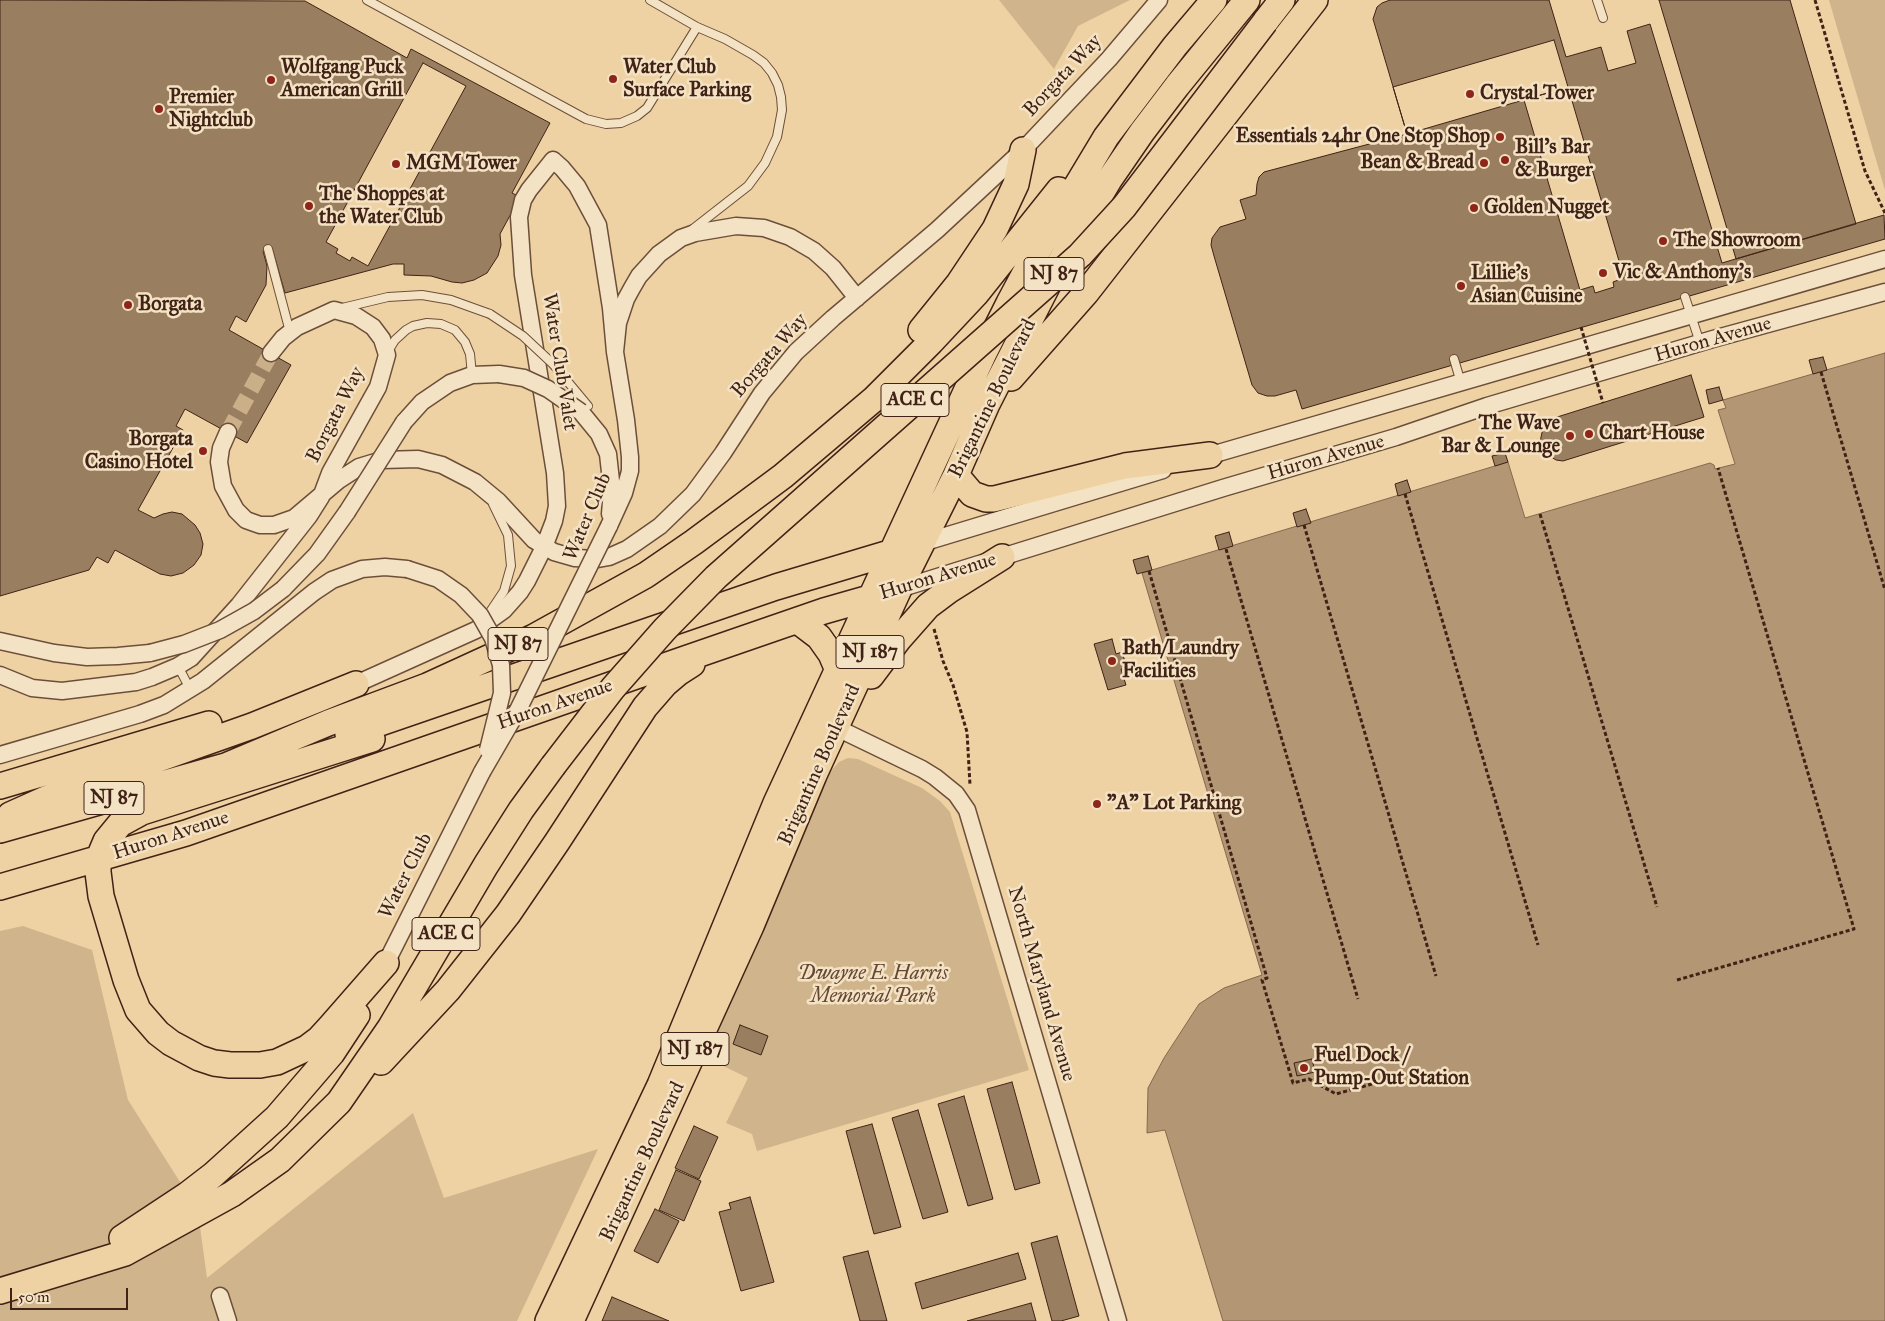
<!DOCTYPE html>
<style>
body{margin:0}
#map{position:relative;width:1885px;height:1321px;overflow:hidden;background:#eed2a4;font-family:"IM FELL Great Primer",serif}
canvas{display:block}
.scale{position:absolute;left:10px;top:1288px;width:118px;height:22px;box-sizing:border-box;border:2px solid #402316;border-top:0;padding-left:6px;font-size:15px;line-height:18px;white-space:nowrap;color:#402316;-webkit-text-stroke:4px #f4e2c4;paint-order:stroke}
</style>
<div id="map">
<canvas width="1885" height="1321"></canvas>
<div class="scale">50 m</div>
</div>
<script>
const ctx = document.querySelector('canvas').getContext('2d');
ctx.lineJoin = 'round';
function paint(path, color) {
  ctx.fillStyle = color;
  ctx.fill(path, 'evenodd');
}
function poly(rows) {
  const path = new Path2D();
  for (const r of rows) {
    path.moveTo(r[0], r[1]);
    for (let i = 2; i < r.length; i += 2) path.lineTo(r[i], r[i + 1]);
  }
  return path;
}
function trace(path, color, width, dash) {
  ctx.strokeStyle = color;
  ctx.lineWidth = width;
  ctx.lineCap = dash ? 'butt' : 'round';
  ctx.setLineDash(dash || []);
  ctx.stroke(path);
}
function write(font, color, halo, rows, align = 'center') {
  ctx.font = font + ' "IM FELL Great Primer",serif';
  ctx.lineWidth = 5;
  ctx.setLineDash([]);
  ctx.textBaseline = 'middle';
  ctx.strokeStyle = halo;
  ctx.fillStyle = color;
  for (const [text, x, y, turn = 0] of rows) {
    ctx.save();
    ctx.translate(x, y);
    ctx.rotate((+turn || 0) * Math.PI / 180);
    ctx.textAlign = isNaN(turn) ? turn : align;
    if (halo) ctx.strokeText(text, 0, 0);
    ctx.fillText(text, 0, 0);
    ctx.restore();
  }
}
const green = poly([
 [999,0,1130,0,1078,26,1054,69],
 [1829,0,1885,0,1885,190,1843,48],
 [848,758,858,759,922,788,940,801,950,812,1029,1070,757,1151,752,1134,726,1123,748,1078,705,1057,831,771,839,762],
 [23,926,92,950,128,1100,182,1185,200,1227,207,1278,413,1113,444,1198,598,1149,517,1321,0,1321,0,931]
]);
const water = poly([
 [1885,353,1885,1321,1223,1321,1165,1130,1147,1133,1148,1088,1164,1058,1199,1004,1224,988,1262,975,1142,573,1508,462,1525,518,1710,463,1714,465,1715,469,1735,464,1718,410,1726,408,1723,400,1885,353]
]);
const building = poly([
 [0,0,305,1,407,58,411,49,550,123,512,193,520,197,500,234,501,245,498,256,487,273,474,280,462,283,452,282,431,276,404,275,404,264,393,264,285,293,272,248,263,251,267,266,266,285,246,322,236,316,229,330,291,365,247,443,185,409,176,426,183,430,138,510,154,518,163,514,172,512,182,514,195,525,200,533,203,544,201,555,194,565,183,573,171,576,160,574,115,550,108,563,97,557,89,570,0,596,0,0],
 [1390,0,1549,0,1566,57,1601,47,1608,71,1636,63,1627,31,1650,24,1722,263,1884,215,1885,239,1302,409,1296,390,1275,396,1267,396,1258,393,1252,385,1214,256,1211,245,1212,238,1220,227,1246,219,1240,200,1256,195,1257,184,1259,177,1264,172,1407,134,1373,19,1377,7,1382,3,1390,0],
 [1659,0,1790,0,1856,224,1736,259,1659,0],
 [1554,40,1568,87,1407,134,1393,87,1554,40],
 [423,63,466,86,368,266,352,257,350,261,336,253,338,249,326,242,423,63],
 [1568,87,1624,278,1613,282,1614,287,1595,293,1593,286,1580,290,1524,100,1568,87],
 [1823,357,1827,370,1813,374,1809,360,1823,357],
 [1691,375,1704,417,1563,461,1556,460,1545,453,1542,447,1540,442,1543,428,1548,422,1554,418,1691,375],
 [1719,387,1723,400,1709,404,1706,390,1719,387],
 [1505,453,1508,462,1495,466,1492,456,1505,453],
 [1407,480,1411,492,1398,496,1395,484,1407,480],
 [1306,509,1311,523,1297,527,1293,513,1306,509],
 [1229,532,1233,546,1219,550,1215,536,1229,532],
 [1148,556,1152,570,1137,574,1133,560,1148,556],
 [1112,639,1116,654,1122,652,1127,668,1121,669,1126,685,1108,690,1094,644,1112,639],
 [740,1025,768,1036,761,1055,733,1044,740,1025],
 [1312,1059,1315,1072,1297,1076,1294,1063,1312,1059],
 [1012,1082,1040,1183,1015,1190,987,1089,1012,1082],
 [964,1096,993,1199,968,1206,938,1104,964,1096],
 [918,1110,948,1212,923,1219,892,1118,918,1110],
 [872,1124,901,1227,874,1234,846,1131,872,1124],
 [694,1126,718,1137,699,1179,675,1168,694,1126],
 [676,1170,701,1181,684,1221,659,1210,676,1170],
 [750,1197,774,1282,741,1291,719,1212,731,1209,729,1203,750,1197],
 [655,1209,679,1221,658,1263,634,1251,655,1209],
 [1057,1236,1079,1316,1061,1321,1052,1321,1031,1243,1057,1236],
 [868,1251,887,1321,860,1321,843,1257,868,1251],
 [1018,1253,1026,1279,922,1309,915,1283,1018,1253],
 [612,1297,669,1321,602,1321,612,1297],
 [1031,1303,1036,1321,967,1321,1031,1303]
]);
const streetTunnel = poly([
 [228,432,271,353]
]);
const path = poly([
 [1815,0,1865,171,1885,213],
 [1821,372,1885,590],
 [1405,494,1538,945],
 [1540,514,1657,907],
 [1304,525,1436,976],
 [1226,549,1358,999],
 [1149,571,1267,978,1262,980,1293,1083,1309,1079,1336,1094,1404,1075],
 [934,629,943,661,953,685,967,732,970,785],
 [1677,980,1854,929,1718,468]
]);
const lane = poly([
 [367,0,586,119,606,124,621,123,637,116,647,108,697,27],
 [650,0,697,27,725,39,753,55,764,63,772,73,778,85,781,97,782,110,777,137,765,163,748,186,693,229],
 [1597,0,1603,18],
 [268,249,290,332],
 [1685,297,1700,343],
 [342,308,388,297,422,295,451,300,490,314],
 [387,353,395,340,406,330,413,326,427,323,441,324,455,330,465,342,470,354,472,375],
 [1454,359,1461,383],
 [553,364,588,406],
 [488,615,504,591,511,566,508,535,493,504],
 [178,666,190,689]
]);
const street = poly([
 [581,412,599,434,608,454,612,490,610,514],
 [404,422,422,402,450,383,472,375,499,374],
 [228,432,221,448,219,462,223,486,236,510,246,520,260,525,274,525,294,518,339,480,359,467,382,460,418,459,442,465,475,482,498,501,534,540,554,552,575,558,598,559,609,557,627,549,660,526,693,494,723,453,762,393,796,352,833,318,937,230,1023,150,1109,59,1159,0],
 [1201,458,1885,259],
 [609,526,624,493,630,471,630,457,626,420,615,352,618,323,626,299,632,288,639,276,659,254,681,238,695,233,736,226,764,228,790,237,814,251,833,268,857,298],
 [922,543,1163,470],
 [283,589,317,554,347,512],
 [899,589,1223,488,1396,437,1487,406,1713,339,1885,292],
 [0,641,54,653,87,657,118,656,150,653],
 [0,675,32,688,62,691,136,682,152,677,178,666,191,658,239,605,309,516,321,497,330,473,378,387,387,355,382,339,373,327,356,316,334,310,297,327,283,338,271,353],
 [356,684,476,630,504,610,520,592,527,581,544,547,554,521,557,506,555,473,523,275,519,217,523,200,529,190,553,160,562,168,577,186,598,225,611,308,615,352],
 [835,727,922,769,935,777,956,794,967,810,1118,1321],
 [0,755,140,714,164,705,203,681,314,592,332,580,362,569,385,567,407,569],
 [386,963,482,772],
 [220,1296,228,1321]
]);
const primary = poly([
 [1265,22,1282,0],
 [921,330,959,283,995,229,1016,184,1023,150],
 [1011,378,1086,293,1315,0],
 [956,475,972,494,986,499,994,499,1125,466,1210,455],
 [798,621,819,637,831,654,837,668],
 [871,676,898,640,928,606,948,591,1002,557],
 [348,734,776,587,903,549],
 [372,739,142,812,120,824,106,841,98,860,98,872,101,896,126,980,138,1010,158,1033,171,1043,199,1058,214,1063,230,1065,260,1065,277,1062,307,1048,319,1039,330,1027,386,963],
 [228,765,328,723,427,686,534,637,646,575,694,542,783,476,874,399,931,342,976,294,1059,190],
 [0,786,209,724],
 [10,815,48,798,252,726,356,684],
 [0,830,243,761],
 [0,887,186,833,682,660,824,611,880,595],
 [381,1062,448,990,508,914,557,842,645,707,665,684,678,673,692,664],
 [122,1238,187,1195,213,1175,277,1117,332,1053,357,1015],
 [0,1291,125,1253,232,1194,280,1160,339,1102,390,1028,486,865,521,810,553,766],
 [548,1321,660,1085,776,803,983,355,1009,303,1032,260,1106,137,1175,46,1214,0],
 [571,1321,751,926,814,775,899,589,956,475,987,404,1056,269,1109,180,1142,132,1177,86,1247,0]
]);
const pathBridge = poly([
 [1581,327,1603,403]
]);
const laneBridge = poly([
 [490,314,523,336,553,364]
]);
const streetBridge = poly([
 [499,374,524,378,548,389,581,412],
 [347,512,404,422],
 [407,569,438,579,461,595,480,615,493,638,501,665,502,693,488,750],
 [150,653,184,644,220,630,254,611,283,589],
 [482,772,518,710,609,526]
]);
const primaryBridge = poly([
 [553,766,613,688,665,629,716,577,1080,255,1124,207,1265,22]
]);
const markers = [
 [613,79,5,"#8f2418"],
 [271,80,5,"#8f2418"],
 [1470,94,5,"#8f2418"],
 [159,109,5,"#8f2418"],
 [1500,137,5,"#8f2418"],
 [1505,160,5,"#8f2418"],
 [1484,163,5,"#8f2418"],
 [396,164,5,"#8f2418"],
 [309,206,5,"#8f2418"],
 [1474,208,5,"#8f2418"],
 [1663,241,5,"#8f2418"],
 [1603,273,5,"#8f2418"],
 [1461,286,5,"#8f2418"],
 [128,305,5,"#8f2418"],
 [1589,434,5,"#8f2418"],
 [1570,436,5,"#8f2418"],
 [203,451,5,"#8f2418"],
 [1112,661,5,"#8f2418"],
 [1097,804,5,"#8f2418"],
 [1304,1068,5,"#8f2418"]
];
const shields = [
 [1054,274,60],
 [915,400,68],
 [518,644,60],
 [870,652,68],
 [114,798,60],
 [446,934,68],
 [695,1049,68]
];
const shieldNames = [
 ["NJ 87",1054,274],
 ["ACE C",915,400],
 ["NJ 87",518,644],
 ["NJ 187",870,652],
 ["NJ 87",114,798],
 ["ACE C",446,934],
 ["NJ 187",695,1049]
];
const poiNames = [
 ["Wolfgang Puck",281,68],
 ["American Grill",281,91],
 ["Water Club",623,68],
 ["Surface Parking",623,91],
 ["Crystal Tower",1480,94],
 ["Premier",169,98],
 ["Nightclub",169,121],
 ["Essentials 24hr One Stop Shop",1490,137,"right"],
 ["Bill's Bar",1515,148],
 ["& Burger",1515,171],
 ["Bean & Bread",1474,163,"right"],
 ["MGM Tower",406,164],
 ["The Shoppes at",319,195],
 ["the Water Club",319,218],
 ["Golden Nugget",1484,208],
 ["The Showroom",1673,241],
 ["Vic & Anthony's",1613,273],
 ["Lillie's",1471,274],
 ["Asian Cuisine",1471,297],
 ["Borgata",138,305],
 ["The Wave",1560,424,"right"],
 ["Bar & Lounge",1560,447,"right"],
 ["Chart House",1599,434],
 ["Borgata",193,440,"right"],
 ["Casino Hotel",193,463,"right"],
 ["Bath/Laundry",1122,649],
 ["Facilities",1122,672],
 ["\"A\" Lot Parking",1107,804],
 ["Fuel Dock /",1314,1056],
 ["Pump-Out Station",1314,1079]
];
const streetNames = [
 ["Borgata Way",1063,76,-47],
 ["Huron Avenue",1713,340,-16],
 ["Borgata Way",770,356,-49],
 ["Water Club Valet",559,362,81],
 ["Brigantine Boulevard",993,399,-64],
 ["Borgata Way",336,415,-63],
 ["Huron Avenue",1326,458,-16],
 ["Water Club",588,517,-67],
 ["Huron Avenue",938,577,-17],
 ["Huron Avenue",555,705,-19],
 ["Brigantine Boulevard",820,765,-66],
 ["Huron Avenue",171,836,-18],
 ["Water Club",406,876,-63],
 ["North Maryland Avenue",1041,984,74],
 ["Brigantine Boulevard",643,1162,-65]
];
const parkNames = [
 ["Dwayne E. Harris",873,974],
 ["Memorial Park",873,997]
];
paint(green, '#d0b48c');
paint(water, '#b39674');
trace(water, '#85684e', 1);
paint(building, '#9a7e60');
trace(building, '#402316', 1);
trace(streetTunnel, '#cbaf88', 16, [16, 8]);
trace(lane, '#6c4f3a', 10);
trace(street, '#6c4f3a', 19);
trace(primary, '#402316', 28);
trace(path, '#402316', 3, [4, 2.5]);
trace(lane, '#f4e2c4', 8);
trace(street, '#f4e2c4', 16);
trace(primary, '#eed2a4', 25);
trace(laneBridge, '#6c4f3a', 10, []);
trace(streetBridge, '#6c4f3a', 19, []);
trace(primaryBridge, '#402316', 28, []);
trace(pathBridge, '#402316', 3, [4, 2.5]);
trace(laneBridge, '#f4e2c4', 8);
trace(streetBridge, '#f4e2c4', 16);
trace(primaryBridge, '#eed2a4', 25);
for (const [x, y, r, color] of markers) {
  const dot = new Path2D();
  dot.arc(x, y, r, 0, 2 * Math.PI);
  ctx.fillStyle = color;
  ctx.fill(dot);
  trace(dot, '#f4e2c4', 2);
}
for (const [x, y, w] of shields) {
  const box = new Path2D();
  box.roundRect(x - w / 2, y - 16.5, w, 33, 4);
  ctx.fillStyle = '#f4e2c4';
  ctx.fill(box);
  trace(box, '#402316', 1);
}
write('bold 19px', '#402316', null, shieldNames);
write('bold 20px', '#402316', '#f4e2c4', poiNames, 'left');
write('20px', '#402316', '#f4e2c4', streetNames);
write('italic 20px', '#644734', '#f4e2c4', parkNames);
</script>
